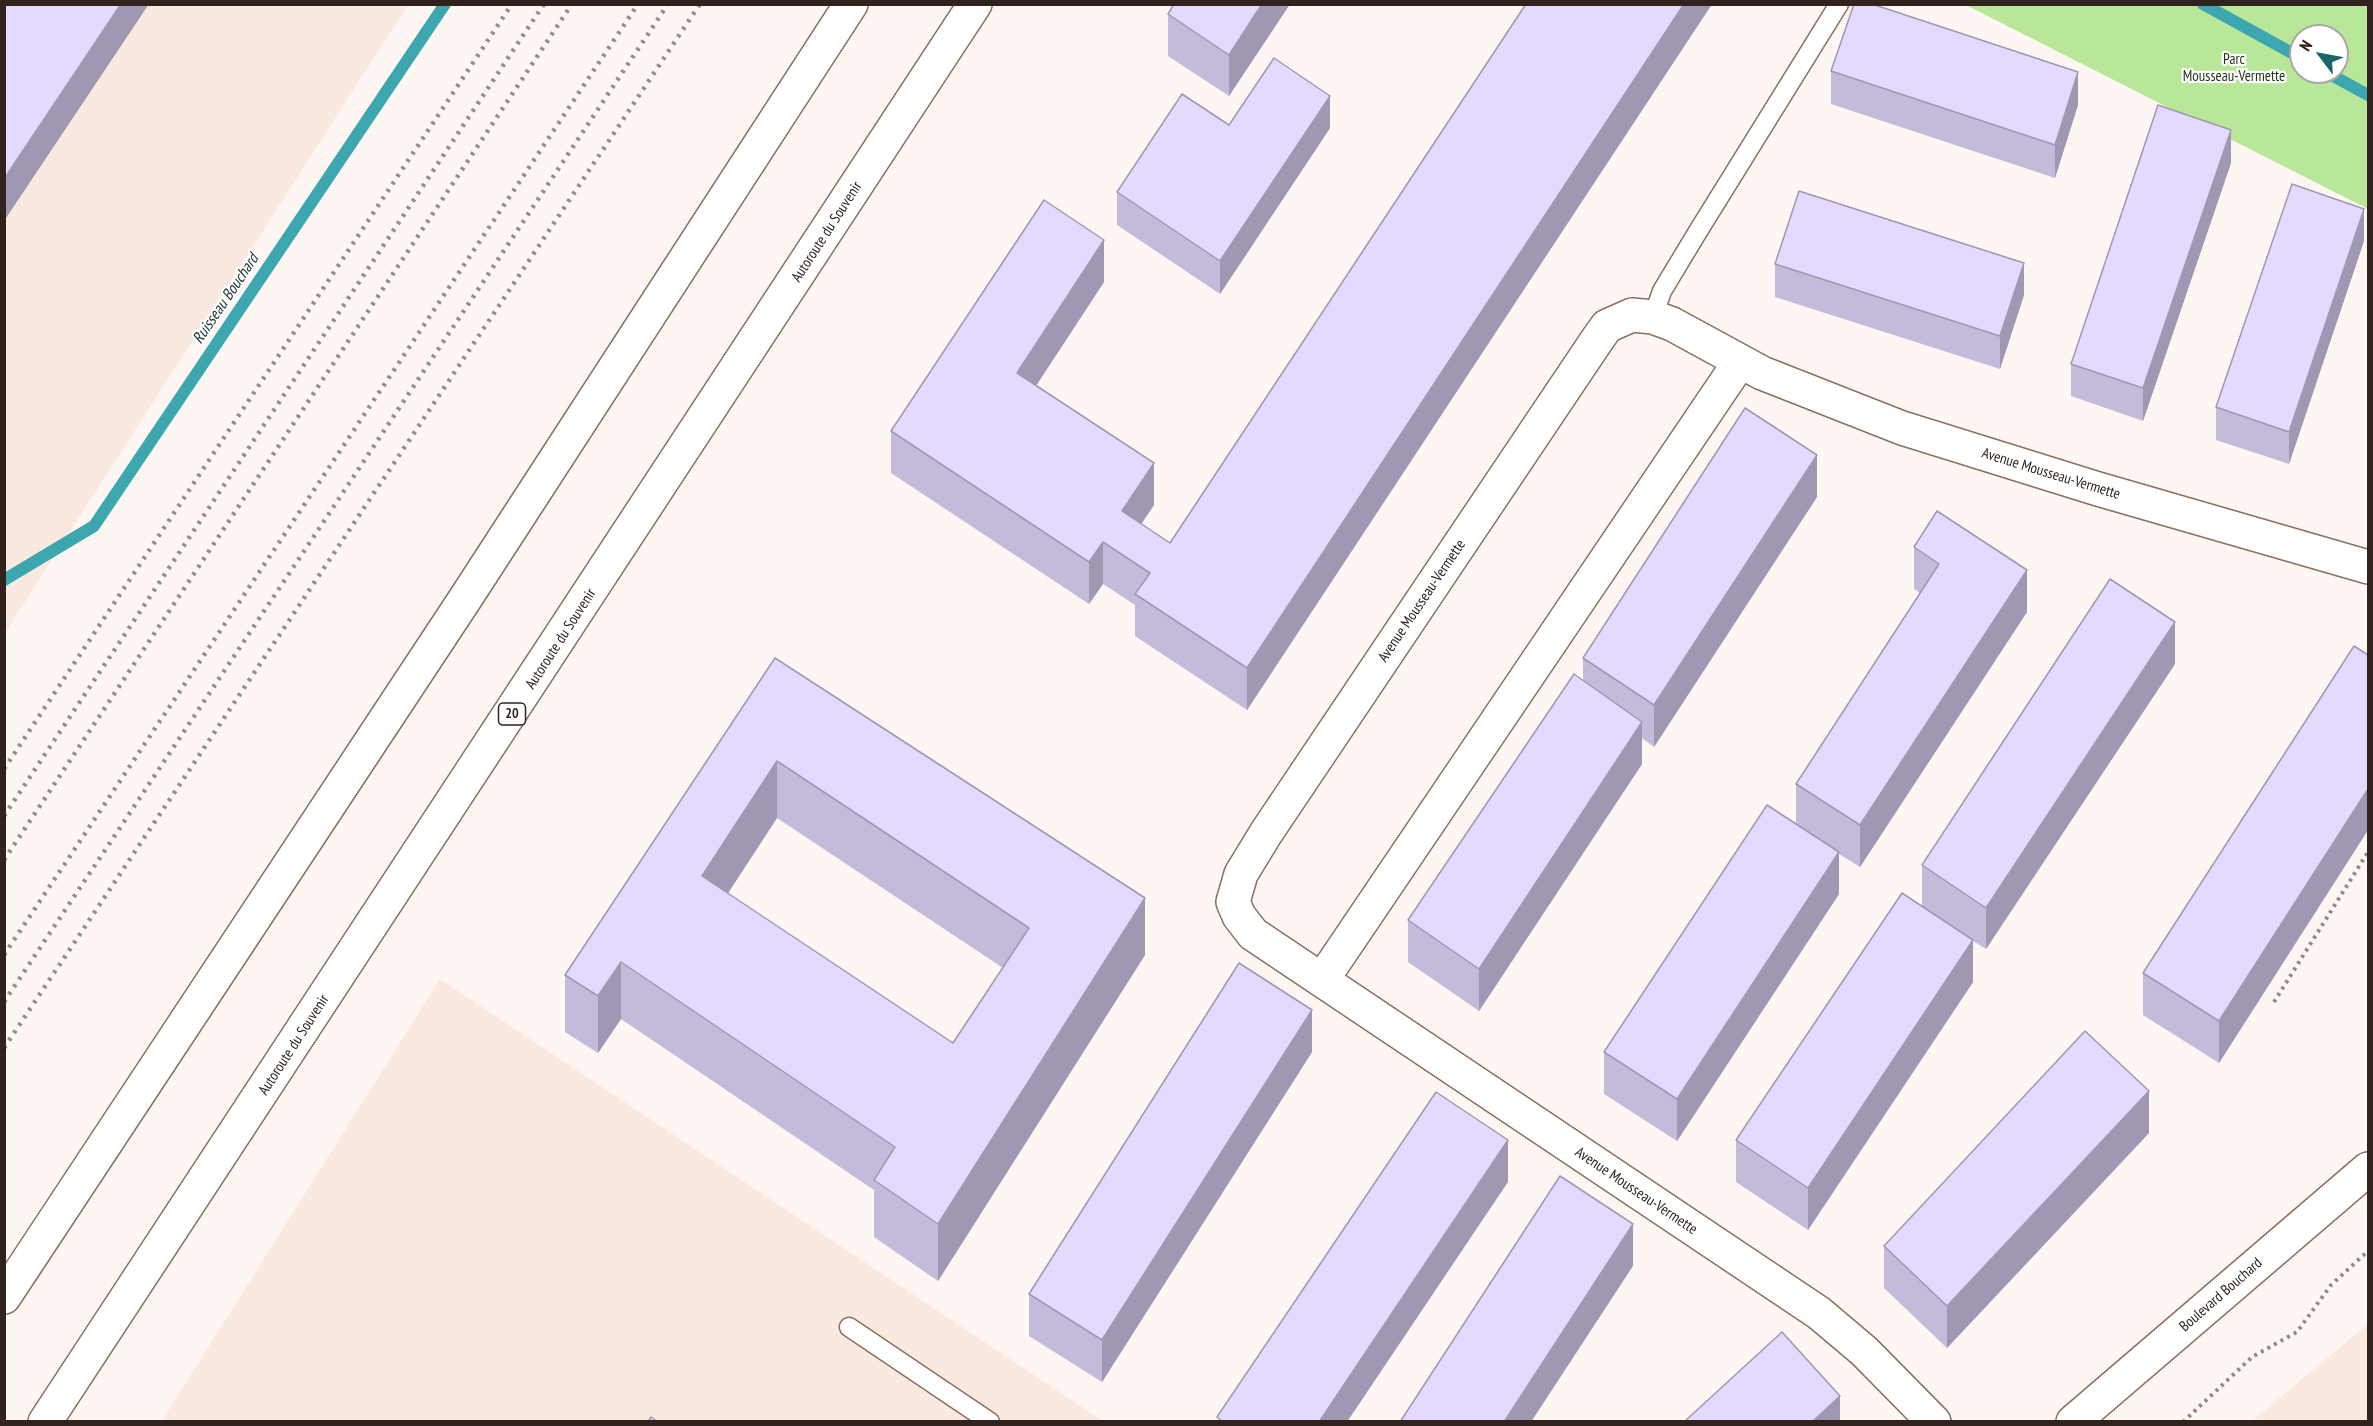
<!DOCTYPE html>
<style>
body{margin:0}
#map{position:relative;width:2373px;height:1426px;overflow:hidden;background:#fdf6f3;font-family:"PT Sans Narrow",sans-serif}
canvas{display:block}
.frame{position:absolute;inset:0;border:6px solid #30231d;pointer-events:none}
.north{position:absolute;left:2289px;top:24px;width:60px;height:60px;box-sizing:border-box;background:#fff;border:2px solid #aca7a5;border-radius:50%;rotate:302deg;font-size:16px;font-weight:700;line-height:24px;text-align:center;color:#30231d}
.north::after{content:'';display:block;margin:auto;width:21px;height:27px;background:#19676b;clip-path:polygon(50% 0,100% 100%,50% 72%,0 100%)}
</style>
<div id="map">
<canvas width="2373" height="1426"></canvas>
<div class="frame"></div>
<div class="north">N</div>
</div>
<script>
const ctx = document.querySelector('canvas').getContext('2d');
ctx.lineJoin = 'round';
function paint(path, color) {
  ctx.fillStyle = color;
  ctx.fill(path, 'evenodd');
}
function poly(rows) {
  const path = new Path2D();
  for (const r of rows) {
    path.moveTo(r[0], r[1]);
    for (let i = 2; i < r.length; i += 2) path.lineTo(r[i], r[i + 1]);
  }
  return path;
}
function trace(path, color, width, dash) {
  ctx.strokeStyle = color;
  ctx.lineWidth = width;
  ctx.lineCap = dash ? 'butt' : 'round';
  ctx.setLineDash(dash || []);
  ctx.stroke(path);
}
function write(font, color, halo, rows, align = 'center') {
  ctx.font = font + ' "PT Sans Narrow",sans-serif';
  ctx.lineWidth = 4.5;
  ctx.setLineDash([]);
  ctx.textBaseline = 'middle';
  ctx.strokeStyle = halo;
  ctx.fillStyle = color;
  for (const [text, x, y, turn = 0] of rows) {
    ctx.save();
    ctx.translate(x, y);
    ctx.rotate((+turn || 0) * Math.PI / 180);
    ctx.textAlign = isNaN(turn) ? turn : align;
    if (halo) ctx.strokeText(text, 0, 0);
    ctx.fillText(text, 0, 0);
    ctx.restore();
  }
}
const built = poly([
 [5,5,408,5,5,633],
 [440,979,1103,1421,161,1422],
 [2368,1324,2368,1421,2252,1421]
]);
const green = poly([
 [1966,5,2368,5,2368,209],
 [2301,36,2337,36,2337,72,2301,72]
]);
const stream = poly([
 [2203,4,2301,58],
 [2326,72,2368,95],
 [4,580,94,526,445,4]
]);
const path = poly([
 [2274,1002,2368,852],
 [2183,1422,2252,1357,2297,1332,2331,1285,2368,1251]
]);
const lane = poly([
 [1653,317,1662,291,1697,233,1839,4],
 [849,1327,990,1422]
]);
const street = poly([
 [1322,980,1739,363],
 [1934,1422,1864,1351,1819,1313,1253,934,1239,916,1233,902,1241,874,1266,833,1599,337,1607,326,1632,315,1653,317,1672,324,1762,373,1902,428,2098,489,2368,567]
]);
const secondary = poly([
 [2073,1422,2368,1169]
]);
const highway = poly([
 [4,1297,465,599,851,4],
 [45,1422,975,4]
]);
const rail = poly([
 [4,769,512,4],
 [4,816,544,4],
 [4,860,572,4],
 [4,955,638,4],
 [4,1002,668,4],
 [4,1048,700,4]
]);
const wall = poly([
 [1290,4,1229,96,1168,56,1168,14],
 [1526,4,1712,4,1247,710,1135,636,1135,605,1103,584,1089,604,891,473,891,431,1104,282,1036,385,1154,505,1141,524,1170,543],
 [1831,71,2078,105,2055,178,1831,104],
 [1229,125,1330,128,1220,294,1117,225,1117,192],
 [2231,163,2143,421,2071,396,2071,364],
 [2364,241,2289,464,2216,440,2216,407],
 [1775,264,2024,295,2000,369,1775,297],
 [1817,497,1654,747,1642,738,1642,764,1479,1011,1408,962,1408,920,1583,680,1583,658],
 [1914,547,2027,612,1860,867,1839,854,1839,894,1677,1141,1604,1094,1604,1052,1796,824,1796,784,1920,593,1914,589],
 [2368,655,2368,830,2219,1063,2143,1015,2143,973],
 [775,658,1145,955,938,1281,874,1237,874,1190,621,1019,598,1053,565,1032,565,975],
 [777,818,1003,968,953,1043,728,893],
 [2175,664,1986,949,1973,941,1973,982,1808,1230,1736,1182,1736,1140,1922,906,1922,865],
 [1312,1052,1102,1382,1029,1336,1029,1294],
 [2149,1133,1947,1348,1884,1288,1884,1246]
]);
const shadedWall = poly([
 [121,4,149,4,4,221,4,179],
 [1262,4,1290,4,1229,96,1229,55],
 [1684,4,1712,4,1247,710,1247,668],
 [2078,72,2078,105,2055,178,2055,145],
 [1330,96,1330,128,1220,294,1220,261],
 [2231,130,2231,163,2143,421,2143,388],
 [2364,209,2364,241,2289,464,2289,432],
 [1104,240,1104,282,1017,415,1017,373],
 [2024,263,2024,295,2000,369,2000,336],
 [1817,455,1817,497,1654,747,1654,705],
 [1154,463,1154,505,1122,553,1122,511],
 [1103,542,1103,584,1089,604,1089,562],
 [2027,570,2027,612,1860,867,1860,825],
 [2175,622,2175,664,1986,949,1986,908],
 [1642,722,1642,764,1479,1011,1479,969],
 [777,761,777,818,702,933,702,876],
 [2368,789,2368,830,2219,1063,2219,1021],
 [1839,852,1839,894,1677,1141,1677,1099],
 [1145,898,1145,955,938,1281,938,1224],
 [1973,940,1973,982,1808,1230,1808,1188],
 [621,962,621,1019,598,1053,598,996],
 [1312,1010,1312,1052,1102,1382,1102,1340],
 [2149,1091,2149,1133,1947,1348,1947,1306],
 [1508,1140,1508,1182,1347,1422,1319,1422],
 [1633,1224,1633,1266,1531,1422,1504,1422],
 [1840,1396,1840,1422,1812,1422]
]);
const building = poly([
 [4,4,121,4,4,179,4,4],
 [1174,4,1262,4,1229,55,1168,14,1174,4],
 [1526,4,1684,4,1247,668,1135,594,1150,573,1103,542,1089,562,891,431,1044,200,1104,240,1017,373,1154,463,1122,511,1170,543,1526,4],
 [1854,4,1872,4,2078,72,2055,145,1831,71,1854,4],
 [1274,58,1330,96,1220,261,1117,192,1182,94,1229,125,1274,58],
 [2158,105,2231,130,2143,388,2071,364,2158,105],
 [2292,184,2364,209,2289,432,2216,407,2292,184],
 [1799,191,2024,263,2000,336,1775,264,1799,191],
 [1745,408,1817,455,1654,705,1583,658,1745,408],
 [1937,511,2027,570,1860,825,1796,784,1939,564,1914,547,1937,511],
 [2110,579,2175,622,1986,908,1922,865,2110,579],
 [2354,646,2368,655,2368,789,2219,1021,2143,973,2354,646],
 [775,658,1145,898,938,1224,874,1180,895,1147,621,962,598,996,565,975,775,658],
 [777,761,1029,928,953,1043,702,876,777,761],
 [1574,674,1642,722,1479,969,1408,920,1574,674],
 [1767,805,1839,852,1677,1099,1604,1052,1767,805],
 [1902,893,1973,940,1808,1188,1736,1140,1902,893],
 [1239,963,1312,1010,1102,1340,1029,1294,1239,963],
 [2085,1031,2149,1091,1947,1306,1884,1246,2085,1031],
 [1436,1092,1508,1140,1319,1422,1223,1422,1217,1417,1436,1092],
 [1560,1176,1633,1224,1504,1422,1400,1422,1560,1176],
 [1782,1332,1840,1396,1812,1422,1684,1422,1782,1332],
 [651,1417,658,1422,648,1422,651,1417]
]);
const shields = [
 [512,714,27]
];
const shieldNames = [
 ["20",512,714]
];
const parkNames = [
 ["Parc",2234,60],
 ["Mousseau-Vermette",2234,77]
];
const streetNames = [
 ["Autoroute du Souvenir",827,232,-57],
 ["Avenue Mousseau-Vermette",2051,474,17],
 ["Avenue Mousseau-Vermette",1422,601,-56],
 ["Autoroute du Souvenir",561,639,-57],
 ["Autoroute du Souvenir",294,1045,-57],
 ["Avenue Mousseau-Vermette",1636,1191,34],
 ["Boulevard Bouchard",2221,1295,-41]
];
const waterNames = [
 ["Ruisseau Bouchard",226,299,-56]
];
paint(built, '#fae9e0');
paint(green, '#b9e799');
trace(stream, '#3da7af', 12);
trace(lane, '#8d6f5f', 21);
trace(street, '#8d6f5f', 36);
trace(secondary, '#8d6f5f', 36);
trace(highway, '#8d6f5f', 36);
trace(path, '#938984', 4, [3, 4.5]);
trace(lane, '#fff', 18);
trace(street, '#fff', 33);
trace(secondary, '#fff', 33);
trace(highway, '#fff', 33);
trace(rail, '#978d88', 4.5, [3, 6]);
paint(wall, '#c4bbda');
paint(shadedWall, '#a098b2');
paint(building, '#e4d9fe');
trace(building, '#a098b2', 1.5);
for (const [x, y, w] of shields) {
  const box = new Path2D();
  box.roundRect(x - w / 2, y - 11, w, 22, 4.5);
  ctx.fillStyle = '#fff';
  ctx.fill(box);
  trace(box, '#30231d', 1.5);
}
write('bold 14px', '#30231d', null, shieldNames);
write('15px', '#1f320f', '#fff', parkNames);
write('15px', '#30231d', '#fff', streetNames);
write('italic 16px', '#183134', '#fff', waterNames);
</script>
